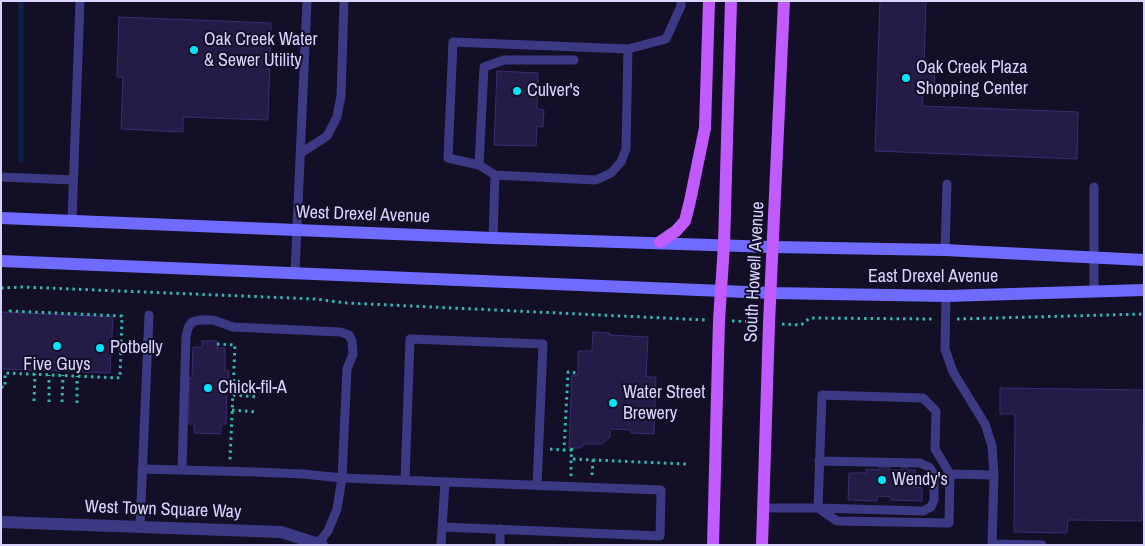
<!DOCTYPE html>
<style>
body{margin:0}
#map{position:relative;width:1145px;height:546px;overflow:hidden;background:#130f26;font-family:"Archivo Narrow",sans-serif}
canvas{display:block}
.frame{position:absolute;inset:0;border:2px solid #d9d4ff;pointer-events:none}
</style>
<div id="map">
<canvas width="1145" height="546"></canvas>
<div class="frame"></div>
</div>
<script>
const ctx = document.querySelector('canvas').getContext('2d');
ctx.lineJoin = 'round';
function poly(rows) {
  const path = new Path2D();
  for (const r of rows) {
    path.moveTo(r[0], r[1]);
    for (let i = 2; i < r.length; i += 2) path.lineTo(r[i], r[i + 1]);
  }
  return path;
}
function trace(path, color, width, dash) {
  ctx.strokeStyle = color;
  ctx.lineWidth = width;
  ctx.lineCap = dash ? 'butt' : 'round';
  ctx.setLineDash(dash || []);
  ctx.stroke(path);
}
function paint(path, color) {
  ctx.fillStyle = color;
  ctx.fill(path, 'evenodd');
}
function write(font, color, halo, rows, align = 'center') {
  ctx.font = font + ' "Archivo Narrow",sans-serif';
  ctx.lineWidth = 4;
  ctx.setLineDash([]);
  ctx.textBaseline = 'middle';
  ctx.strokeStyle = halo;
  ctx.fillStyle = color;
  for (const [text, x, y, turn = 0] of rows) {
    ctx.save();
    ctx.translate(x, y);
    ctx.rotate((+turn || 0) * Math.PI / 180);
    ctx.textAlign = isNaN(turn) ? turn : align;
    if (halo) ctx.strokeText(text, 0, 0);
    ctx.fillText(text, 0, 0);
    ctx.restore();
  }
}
const stream = poly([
 [21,1,21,160]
]);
const building = poly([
 [880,1,926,1,924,66,935,66,934,89,923,89,922,106,1078,112,1077,159,875,151,880,1],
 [119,17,271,23,268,120,183,117,183,132,121,129,123,77,117,77,119,17],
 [497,71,538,73,537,109,544,110,543,127,537,126,536,146,494,145,497,71],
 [1,312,113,317,110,373,1,369,1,312],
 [593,332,610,333,610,335,648,337,646,377,656,377,654,434,631,433,631,430,610,429,610,437,602,444,584,444,581,448,569,448,572,375,578,375,578,351,592,351,593,332],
 [202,341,217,341,217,348,225,348,225,371,229,371,228,385,227,385,226,424,221,424,221,434,194,433,194,424,189,424,189,378,192,378,193,347,202,347,202,341],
 [1000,388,1144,390,1142,521,1068,520,1067,533,1014,532,1015,414,1000,414,1000,388],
 [879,466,890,467,889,470,902,470,902,467,907,467,907,470,915,470,915,487,922,488,922,501,891,500,891,497,878,496,877,501,848,500,849,473,866,473,866,469,879,470,879,466]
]);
const path = poly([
 [1,288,22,287,315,299,347,303,706,320],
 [957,319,1144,314],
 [732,321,756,322],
 [782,324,801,325,810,318,933,319],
 [217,344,235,345,230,460],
 [1,387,5,387,5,373,120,378,122,316,10,311,10,312],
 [233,395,259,397],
 [34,401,35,374],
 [49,402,49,375],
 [62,402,63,375],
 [77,403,77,376],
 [232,410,258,412],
 [572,448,571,459,686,464],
 [550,449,564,450],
 [572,450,564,450,568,372,578,373],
 [592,475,593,460],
 [571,476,571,459]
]);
const lane = poly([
 [301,153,327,136,337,117,341,96,344,1],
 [479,165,484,67,504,60,574,60],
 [495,175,596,180,611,173,621,162,626,149,628,49],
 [1,177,73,180],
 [72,220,80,1],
 [493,238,495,175,479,165,448,158,453,42,628,49,666,39,681,6,681,1],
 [945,250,947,184],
 [295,273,307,1],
 [1094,292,1094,187],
 [946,296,945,349,953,372,985,424,992,446,994,475,992,545],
 [142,469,255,472,303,474,342,478,661,490,660,536,443,527],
 [182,469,186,336,188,328,192,322,199,320,213,320,233,327,340,332,349,335,352,341,353,354,347,369,342,478,337,509,328,531,319,542],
 [405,480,410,339,543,344,537,486],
 [763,508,818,508,822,395,923,398,936,411,935,449,950,474,994,475],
 [818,508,923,511,931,507,934,500,934,474,929,467,920,463,819,461],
 [818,508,837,521,949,523,950,474],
 [140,527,149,315],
 [992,544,1042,545],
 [441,545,445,482],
 [500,545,500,529]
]);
const street = poly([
 [1,522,281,532,322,545]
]);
const secondary = poly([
 [1,218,493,238,773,247,945,250,1144,260],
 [1,261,771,293,946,296,1144,290]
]);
const primary = poly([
 [660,242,676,231,685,221,690,201,705,128,709,1],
 [713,545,719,320,724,245,731,1],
 [762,545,769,323,784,1]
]);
const markers = [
 [194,50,5,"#00e5ff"],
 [906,78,5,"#00e5ff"],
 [517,91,5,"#00e5ff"],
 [57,346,5,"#00e5ff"],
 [100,348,5,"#00e5ff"],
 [208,388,5,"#00e5ff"],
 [613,403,5,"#00e5ff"],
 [882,480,5,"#00e5ff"]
];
const poiNames = [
 ["Oak Creek Water",204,40],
 ["& Sewer Utility",204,61],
 ["Oak Creek Plaza",916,68],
 ["Shopping Center",916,89],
 ["Culver's",527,91],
 ["Potbelly",110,348],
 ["Five Guys",57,365,"center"],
 ["Chick-fil-A",218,388],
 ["Water Street",623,393],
 ["Brewery",623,414],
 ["Wendy's",892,480]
];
const streetNames = [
 ["West Drexel Avenue",363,215,2],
 ["South Howell Avenue",755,272,-87],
 ["East Drexel Avenue",933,277],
 ["West Town Square Way",163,510,2]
];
trace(stream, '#0c2248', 5);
paint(building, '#241b47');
trace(building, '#3b2d73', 1);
trace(path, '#2fb8b0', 3, [2.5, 4]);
trace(lane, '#3d3a85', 9);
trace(street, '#3d3a85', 12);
trace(secondary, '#6f6bff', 12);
trace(primary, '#c25bff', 12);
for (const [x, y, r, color] of markers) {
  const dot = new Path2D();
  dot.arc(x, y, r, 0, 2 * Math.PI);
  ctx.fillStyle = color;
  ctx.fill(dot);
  trace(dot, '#130f26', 2);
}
write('18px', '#d9d4ff', '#130f26', poiNames, 'left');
write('18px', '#d9d4ff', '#130f26', streetNames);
</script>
